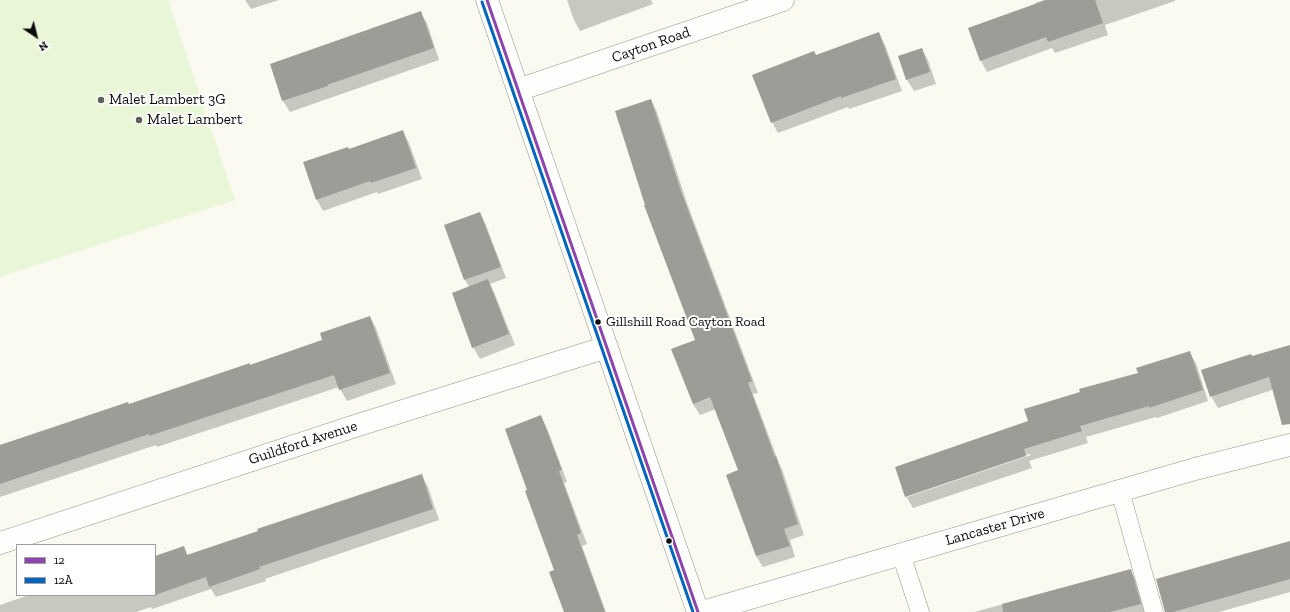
<!DOCTYPE html>
<style>
body{margin:0}
#map{position:relative;width:1290px;height:612px;overflow:hidden;background:#fafaf0;font-family:"Zilla Slab",serif}
canvas{display:block}
.legend{position:absolute;left:16px;top:544px;width:140px;height:52px;box-sizing:border-box;background:#fff;border:1px solid #9e9e9e;margin:0;padding:5px 7px;list-style:none;font-size:12px;color:#0c0c0c}
.legend li{display:flex;align-items:center;gap:8px;height:20px}
.legend b{width:20px;border:1px solid #9e9e9e}
.north{position:absolute;left:16px;top:16px;width:40px;height:40px;-webkit-text-stroke:3px #fff;paint-order:stroke;rotate:145deg;font-size:11px;font-weight:700;line-height:16px;text-align:center;color:#0c0c0c}
.north::after{content:'';display:block;margin:auto;width:14px;height:18px;background:#0c0c0c;clip-path:polygon(50% 0,100% 100%,50% 72%,0 100%)}
</style>
<div id="map">
<canvas width="1290" height="612"></canvas>
<ul class="legend">
<li><b style="height:5px;background:#8e44ad"></b>12</li>
<li><b style="height:5px;background:#0065bd"></b>12A</li>
</ul>
<div class="north">N</div>
</div>
<script>
const ctx = document.querySelector('canvas').getContext('2d');
ctx.lineJoin = 'round';
function paint(path, color) {
  ctx.fillStyle = color;
  ctx.fill(path, 'evenodd');
}
function poly(rows) {
  const path = new Path2D();
  for (const r of rows) {
    path.moveTo(r[0], r[1]);
    for (let i = 2; i < r.length; i += 2) path.lineTo(r[i], r[i + 1]);
  }
  return path;
}
function trace(path, color, width, dash) {
  ctx.strokeStyle = color;
  ctx.lineWidth = width;
  ctx.lineCap = dash ? 'butt' : 'round';
  ctx.setLineDash(dash || []);
  ctx.stroke(path);
}
function write(font, color, halo, rows, align = 'center') {
  ctx.font = font + ' "Zilla Slab",serif';
  ctx.lineWidth = 4;
  ctx.setLineDash([]);
  ctx.textBaseline = 'middle';
  ctx.strokeStyle = halo;
  ctx.fillStyle = color;
  for (const [text, x, y, turn = 0] of rows) {
    ctx.save();
    ctx.translate(x, y);
    ctx.rotate((+turn || 0) * Math.PI / 180);
    ctx.textAlign = isNaN(turn) ? turn : align;
    if (halo) ctx.strokeText(text, 0, 0);
    ctx.fillText(text, 0, 0);
    ctx.restore();
  }
}
const pitch = poly([
 [0,0,168,0,235,200,0,277]
]);
const shadow = poly([
 [245,0,279,0,251,9],
 [567,0,651,0,653,4,580,31,574,20],
 [1044,0,1175,0,1175,1,1105,25,1108,35,1055,53,1052,48,987,72,981,61,1036,5,1035,3],
 [420,12,427,23,439,60,290,112,283,101,271,64],
 [879,33,885,45,902,91,849,109,848,107,778,133,772,122,816,56],
 [922,49,928,60,936,84,914,91,907,80,899,57],
 [651,100,657,112,687,203,758,393,753,394,779,463,782,469,804,535,790,540,795,557,763,567,756,556,727,476,740,471,716,409,700,415,693,404,696,341],
 [403,132,409,143,422,179,378,194,377,192,323,211,317,200,349,150],
 [480,213,486,225,506,278,490,284,494,292,515,345,480,359,473,347,469,287,465,280,445,226],
 [370,317,376,328,396,384,347,401,339,387,157,447,156,445,0,497,0,446,129,405,323,341],
 [1290,346,1290,392,1275,389,1218,408,1211,396,1252,357],
 [1189,352,1196,363,1208,401,1157,418,1156,417,1086,437,1088,443,1029,461,1032,468,913,508,906,496,896,467,1029,422,1025,410,1081,393,1080,390,1139,374,1138,369],
 [1030,454,1031,455,907,497,907,495],
 [541,417,547,428,567,482,564,483,587,544,582,546,606,612,565,612,555,571,529,491],
 [421,475,428,487,439,520,265,579,266,581,216,597,211,589,152,609,151,607,136,612,0,612,0,605,29,595,155,595,155,557,183,547,188,556],
 [1290,542,1290,592,1219,612,1166,612],
 [1130,570,1137,581,1146,612,974,612]
]);
const building = poly([
 [1046,0,1095,0,1103,23,1048,42,1046,37,980,61,968,28],
 [421,11,434,48,327,85,328,86,282,101,270,64],
 [879,32,896,79,841,98,841,96,771,123,752,75,814,51,816,55],
 [922,48,930,72,906,80,898,56],
 [651,99,681,191,752,381,748,383,775,457,776,456,798,524,784,529,790,546,756,556,726,475,738,470,710,397,693,404,671,349,695,340,644,205,645,205,615,111],
 [403,130,416,168,371,183,370,181,316,200,303,162,348,147,349,149],
 [480,212,501,267,464,280,444,225],
 [488,279,509,334,472,348,452,293],
 [370,316,390,373,339,390,334,375,149,436,149,434,0,484,0,445,128,402,129,404,250,363,250,365,322,340,320,333],
 [1290,345,1290,424,1282,425,1269,377,1210,397,1201,370,1251,354,1252,356],
 [1190,351,1203,390,1149,408,1149,406,1080,426,1082,431,1024,449,1026,456,905,497,895,467,1028,421,1024,409,1080,392,1079,389,1138,373,1136,368],
 [541,415,562,470,559,471,581,533,577,535,605,612,564,612,549,572,554,570,525,491,527,490,505,429],
 [422,474,433,509,259,567,260,569,209,587,206,577,155,595,155,556,184,546,187,555,258,531,257,529],
 [1290,541,1290,579,1173,612,1165,612,1156,579],
 [1131,569,1141,604,1110,612,1003,612,1002,604]
]);
const lane = poly([
 [1120,491,1154,612],
 [901,554,920,612]
]);
const street = poly([
 [487,0,698,612],
 [518,90,783,0],
 [0,543,352,427,607,347],
 [702,612,1195,469,1290,445]
]);
const bus1 = poly([
 [487,0,698,612]
]);
const bus2 = poly([
 [482,2,693,612]
]);
const markers = [
 [101,100,4,"#5f5f5c"],
 [139,120,4,"#5f5f5c"],
 [598,322,3.5,"#0c0c0c"],
 [669,541,3.5,"#0c0c0c"]
];
const busNames = [
 ["Gillshill Road Cayton Road",606,322]
];
const streetNames = [
 ["Cayton Road",651,45,-19],
 ["Guildford Avenue",303,443,-18],
 ["Lancaster Drive",995,527,-16]
];
const poiNames = [
 ["Malet Lambert 3G",109,100],
 ["Malet Lambert",147,120]
];
paint(pitch, '#e9f6d8');
paint(shadow, '#0003');
paint(building, '#9d9c96');
trace(lane, '#93938f', 19);
trace(street, '#93938f', 23);
trace(lane, '#fefefd', 18);
trace(street, '#fefefd', 22);
trace(bus1, '#8e44ad', 3);
trace(bus2, '#0065bd', 3);
for (const [x, y, r, color] of markers) {
  const dot = new Path2D();
  dot.arc(x, y, r, 0, 2 * Math.PI);
  ctx.fillStyle = color;
  ctx.fill(dot);
  trace(dot, '#fff', 1.5);
}
write('14px', '#0c0c0c', '#fff', busNames, 'left');
write('15px', '#0c0c0c', '#fff', streetNames);
write('15px', '#0c0c0c', '#fff', poiNames, 'left');
</script>
